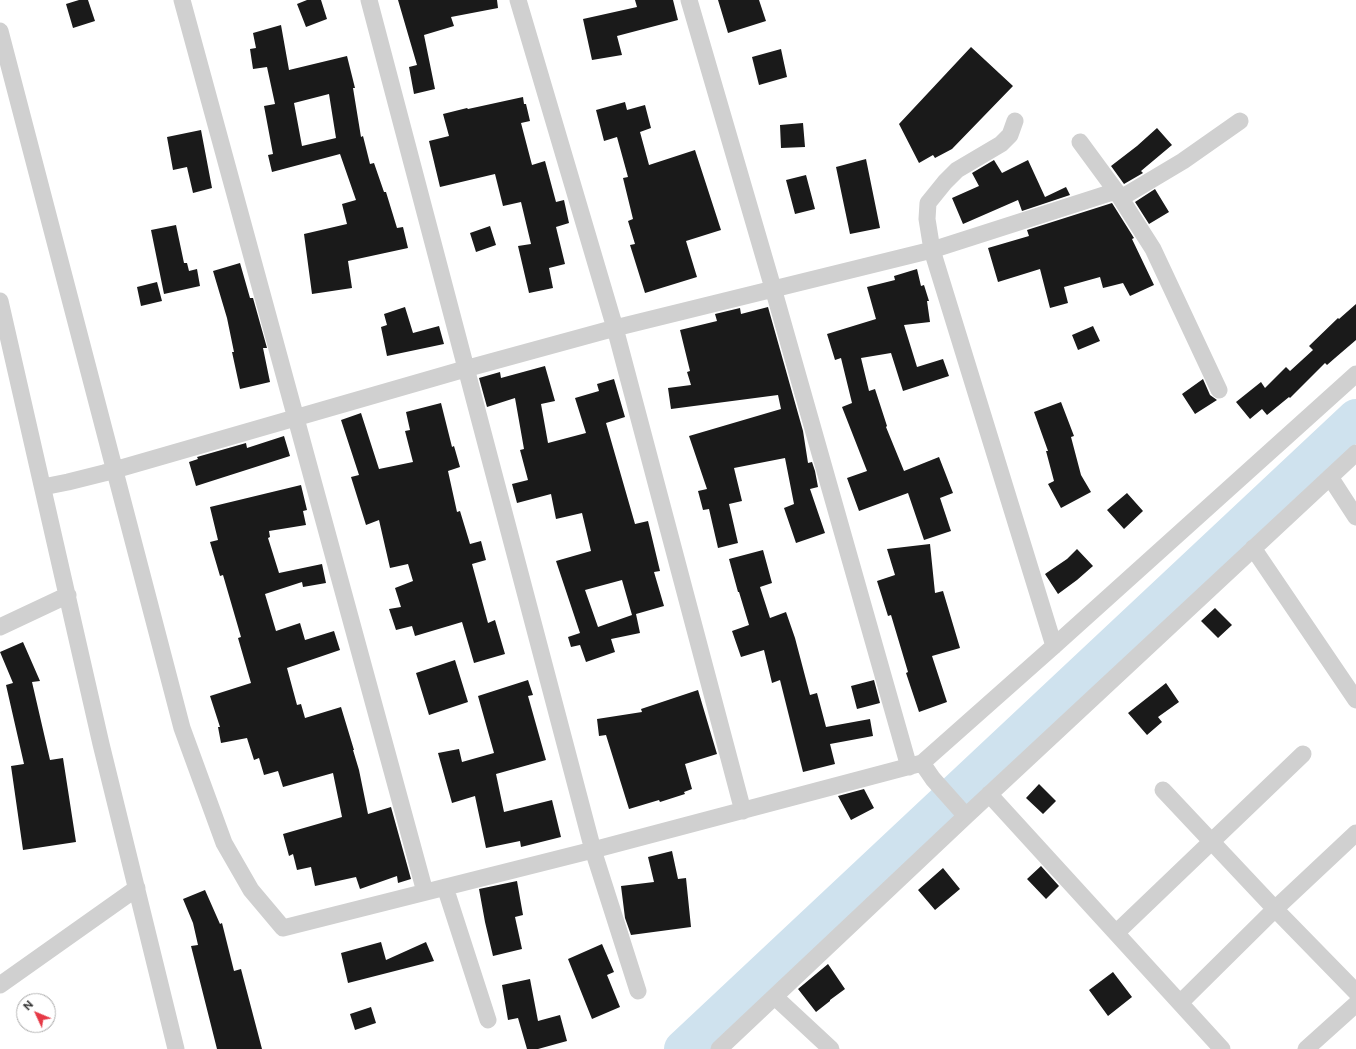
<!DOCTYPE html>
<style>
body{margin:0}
#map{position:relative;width:1356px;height:1049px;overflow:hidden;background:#fff;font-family:"Public Sans",sans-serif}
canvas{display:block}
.north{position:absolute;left:16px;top:993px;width:40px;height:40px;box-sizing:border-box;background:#fff;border:1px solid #adadad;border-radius:50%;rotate:314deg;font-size:11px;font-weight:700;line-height:16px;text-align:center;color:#333}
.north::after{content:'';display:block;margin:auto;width:14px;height:18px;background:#e63946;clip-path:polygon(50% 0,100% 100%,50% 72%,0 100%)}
</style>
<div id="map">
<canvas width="1356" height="1049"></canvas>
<div class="north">N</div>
</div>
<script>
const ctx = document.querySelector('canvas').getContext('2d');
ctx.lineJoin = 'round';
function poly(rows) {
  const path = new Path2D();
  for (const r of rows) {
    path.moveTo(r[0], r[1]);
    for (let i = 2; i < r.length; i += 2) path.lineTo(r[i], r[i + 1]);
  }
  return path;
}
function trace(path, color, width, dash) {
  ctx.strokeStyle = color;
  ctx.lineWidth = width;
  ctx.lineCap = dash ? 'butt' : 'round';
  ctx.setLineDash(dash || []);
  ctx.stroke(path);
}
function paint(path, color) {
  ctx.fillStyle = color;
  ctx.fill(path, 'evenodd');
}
const river = poly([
 [683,1049,1356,418]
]);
const building = poly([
 [79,0,88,0,95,21,73,28,66,4],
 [307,0,321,0,327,19,306,27,297,4],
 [398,0,497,0,498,8,451,17,454,26,424,35,435,89,414,94,409,67,417,65],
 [635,0,673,0,678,20,617,36,622,55,592,60,583,19,637,7],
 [718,0,759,0,766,21,728,33],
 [281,25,289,70,347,56,355,88,353,88,361,137,363,136,370,164,374,163,384,192,386,192,397,228,403,227,408,248,348,261,352,288,312,294,304,234,347,224,342,204,356,200,340,154,272,172,268,155,273,154,264,106,275,104,267,67,253,69,250,49,256,48,253,33],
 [329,94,336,138,302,146,294,103],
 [971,47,1013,86,952,149,935,158,933,155,919,163,899,124],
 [781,49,787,77,759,85,752,57],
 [523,97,524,104,526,104,530,121,521,123,532,165,545,161,556,202,564,200,569,223,556,227,565,264,549,268,553,288,529,293,518,246,531,244,521,202,503,206,495,174,440,187,429,141,449,136,443,114,467,108,468,109],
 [625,102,627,110,645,105,651,128,640,132,649,165,695,150,721,230,686,241,697,277,645,293,630,245,635,244,628,221,633,219,623,178,628,177,617,137,604,141,596,110],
 [803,123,805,147,781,148,780,125],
 [1157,128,1172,145,1141,171,1143,173,1124,184,1111,166,1137,146],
 [201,130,212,188,193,193,187,167,173,170,167,137],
 [866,159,880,228,850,234,836,167],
 [994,160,1002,173,1028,160,1045,197,1066,187,1070,195,1022,211,1018,200,963,224,952,198,979,186,972,173],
 [806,175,815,209,795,214,786,180],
 [1155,189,1169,212,1149,224,1135,202],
 [1112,203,1134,238,1132,239,1154,285,1130,296,1123,283,1103,288,1100,277,1064,287,1068,303,1050,308,1040,269,998,282,988,248,1029,236,1027,230],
 [176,225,184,263,187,263,189,271,197,269,200,286,164,294,151,230],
 [490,226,496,245,476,252,470,233],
 [240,263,250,298,253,298,267,348,263,348,270,382,240,389,232,352,234,352,227,318,213,271],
 [917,269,921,286,924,285,929,301,927,301,930,322,904,325,917,367,943,359,949,376,903,391,891,353,861,358,869,391,875,389,887,426,886,427,904,471,939,457,953,493,940,498,951,531,924,540,908,493,859,511,847,478,867,471,842,407,852,403,841,358,835,360,827,334,876,319,867,287,895,280,894,276],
 [157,282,162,301,141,306,137,287],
 [1356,304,1356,340,1335,358,1327,365,1325,363,1290,398,1289,397,1267,415,1262,409,1250,419,1236,402,1261,382,1265,388,1286,367,1290,371,1313,350,1309,346,1338,318,1339,319],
 [405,307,413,333,439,326,444,344,387,356,381,327,387,325,384,314],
 [768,307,803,431,808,463,812,462,815,471,818,487,810,489,825,533,796,543,784,508,794,504,785,458,734,468,742,501,729,504,738,543,718,548,709,509,703,510,698,491,707,489,689,436,781,409,778,395,671,409,668,388,691,385,687,372,690,371,680,330,717,321,715,314,740,308,741,314],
 [1093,326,1100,341,1078,350,1072,335],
 [545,366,555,401,541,404,548,443,586,433,575,398,599,391,597,384,614,379,625,417,606,423,635,524,648,521,660,571,654,572,664,606,636,614,640,633,611,639,615,652,586,662,580,645,571,647,568,637,580,633,556,561,591,551,582,513,556,519,551,494,517,503,512,484,528,480,520,450,524,449,515,398,487,407,479,378,500,372,501,378],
 [622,580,632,615,598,627,585,590],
 [1203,379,1210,395,1217,400,1195,414,1182,394],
 [1061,402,1074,436,1071,437,1081,475,1091,492,1061,508,1048,484,1054,481,1046,451,1048,451,1034,412],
 [441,403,452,447,454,446,460,467,448,471,457,512,460,511,470,544,481,541,486,560,472,564,488,623,495,620,505,654,474,663,462,622,415,636,412,626,396,630,389,609,401,607,395,588,413,581,408,564,390,568,379,520,366,525,351,477,359,475,341,420,361,413,379,469,413,462,405,431,410,430,406,412],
 [284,436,290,456,196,486,189,462,198,459,197,457,246,443,247,448],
 [301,485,307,510,303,511,306,525,269,531,270,537,268,538,279,573,322,564,326,583,303,587,302,582,265,594,276,631,300,623,305,640,334,631,340,650,287,668,297,705,301,704,305,718,341,707,354,750,353,750,359,770,368,814,391,807,411,879,398,883,397,876,360,889,356,877,315,886,311,867,297,870,293,854,289,856,283,834,342,817,333,773,283,787,278,771,264,775,259,758,254,760,247,738,221,743,218,727,220,727,210,696,251,683,238,638,241,637,223,575,220,576,210,542,218,540,210,507],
 [1127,493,1143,511,1124,529,1107,510],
 [930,544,935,593,943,591,960,648,932,656,947,702,919,712,906,673,908,672,891,615,888,616,877,581,895,575,887,549],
 [1077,549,1093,566,1077,580,1058,594,1045,574,1067,559],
 [763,550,772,583,760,587,770,618,786,612,795,638,810,695,817,693,826,727,870,719,873,736,830,744,835,764,803,772,780,680,772,683,764,650,741,657,732,631,749,625,739,592,738,592,729,559],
 [1215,608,1232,625,1218,638,1201,621],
 [23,642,40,681,32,682,50,760,63,758,76,842,23,850,11,766,24,764,6,685,13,683,0,652],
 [455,660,468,702,429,715,416,673],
 [528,680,533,695,528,696,546,760,496,774,504,812,552,800,561,837,521,847,520,841,486,848,475,796,452,803,438,753,459,749,462,762,494,753,478,696],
 [874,680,880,703,857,709,851,686],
 [1166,683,1179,702,1158,717,1162,722,1147,735,1128,713],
 [698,690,717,754,685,764,692,789,684,792,685,794,660,802,659,800,629,809,606,735,599,736,597,719,642,712,641,709],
 [1039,784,1056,801,1043,814,1026,798],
 [864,789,874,808,851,820,838,796],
 [672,851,678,879,686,878,691,927,631,935,625,918,621,886,654,882,648,857],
 [1041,866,1059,886,1046,899,1027,879],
 [943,868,960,889,935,910,918,890],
 [517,881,523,915,515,917,522,949,493,956,485,922,479,889],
 [205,890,220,924,222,923,234,971,241,969,262,1049,217,1049,191,946,198,945,193,923,183,899],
 [381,942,386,960,426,942,434,961,348,983,341,953],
 [602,944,614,972,607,975,620,1007,592,1019,568,959],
 [828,964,845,989,830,1000,830,1001,816,1012,798,989],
 [1113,972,1132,997,1108,1016,1089,990],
 [530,979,538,1021,560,1015,567,1041,538,1049,527,1049,518,1018,508,1020,502,985],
 [371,1007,376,1023,355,1030,350,1014]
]);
const street = poly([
 [182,0,425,892],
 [369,0,593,850,638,991],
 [518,0,615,328,743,811],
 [689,0,773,288,909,767],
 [0,31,182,728,224,843,251,890,283,928,593,850,922,763,1054,646,1356,374],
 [1015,121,1010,135,1001,144,957,170,945,182,928,203,927,219,932,250,1054,646],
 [1080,142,1116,191,1153,249,1219,390],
 [1121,198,1183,161,1240,121],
 [0,301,101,744,176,1049],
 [1330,477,1356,517],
 [43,487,68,482,104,473,465,369,615,328,932,250,1116,191],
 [1253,548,1356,700],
 [0,627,68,595],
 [922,763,933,779,966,816],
 [1163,790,1275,909,1356,992],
 [989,794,1222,1049],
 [445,887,488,1020],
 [1116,933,1303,754],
 [0,985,137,888],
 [775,997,831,1049],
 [1180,1003,1275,909,1356,833],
 [719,1049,966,816,1356,453],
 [1306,1049,1356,1004]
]);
trace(river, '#cfe2ee', 38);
paint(building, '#1a1a1a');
trace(street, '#d0d0d0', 17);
</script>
